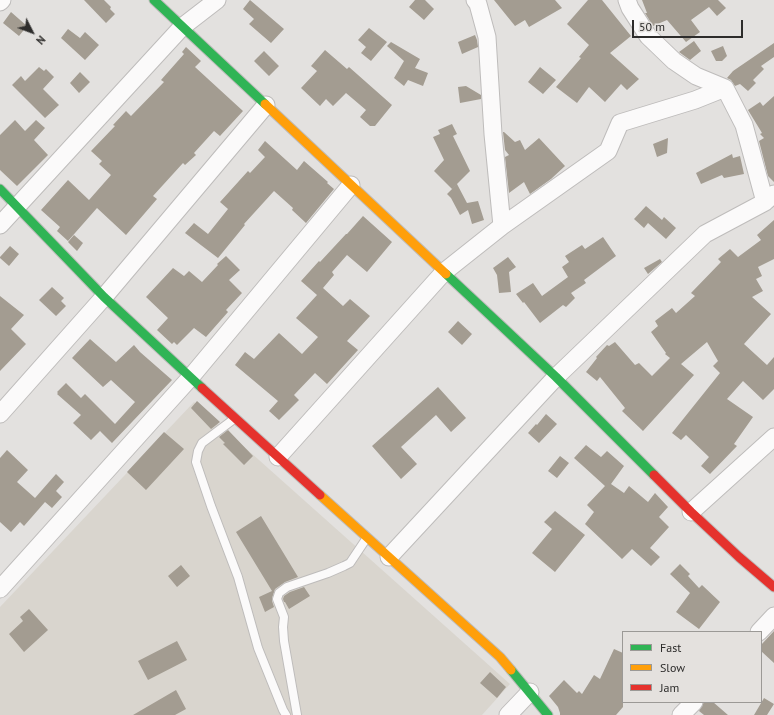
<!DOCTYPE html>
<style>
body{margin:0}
#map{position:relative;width:774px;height:715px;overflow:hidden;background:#e3e1df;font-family:"PT Sans",sans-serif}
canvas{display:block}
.legend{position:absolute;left:622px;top:631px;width:140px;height:72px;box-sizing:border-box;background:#e4e1de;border:1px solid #9b9996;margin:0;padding:5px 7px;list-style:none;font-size:12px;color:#2d2c2b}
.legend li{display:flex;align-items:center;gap:8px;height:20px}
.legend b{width:20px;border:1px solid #9b9996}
.north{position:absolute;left:12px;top:12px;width:40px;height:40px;-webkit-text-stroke:3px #e4e1de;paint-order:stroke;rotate:132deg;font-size:11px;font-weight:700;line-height:16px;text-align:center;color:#2d2c2b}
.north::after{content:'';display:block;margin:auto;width:14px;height:18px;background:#2d2c2b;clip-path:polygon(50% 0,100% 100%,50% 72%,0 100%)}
.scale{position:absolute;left:632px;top:20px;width:111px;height:18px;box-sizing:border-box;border:2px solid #2d2c2b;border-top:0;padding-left:5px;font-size:12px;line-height:14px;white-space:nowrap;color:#2d2c2b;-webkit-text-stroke:3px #e4e1de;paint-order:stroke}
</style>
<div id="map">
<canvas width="774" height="715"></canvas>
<ul class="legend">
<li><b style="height:5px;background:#30b455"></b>Fast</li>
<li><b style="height:5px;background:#ff9f0a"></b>Slow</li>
<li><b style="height:5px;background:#e5322d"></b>Jam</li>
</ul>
<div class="north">N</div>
<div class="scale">50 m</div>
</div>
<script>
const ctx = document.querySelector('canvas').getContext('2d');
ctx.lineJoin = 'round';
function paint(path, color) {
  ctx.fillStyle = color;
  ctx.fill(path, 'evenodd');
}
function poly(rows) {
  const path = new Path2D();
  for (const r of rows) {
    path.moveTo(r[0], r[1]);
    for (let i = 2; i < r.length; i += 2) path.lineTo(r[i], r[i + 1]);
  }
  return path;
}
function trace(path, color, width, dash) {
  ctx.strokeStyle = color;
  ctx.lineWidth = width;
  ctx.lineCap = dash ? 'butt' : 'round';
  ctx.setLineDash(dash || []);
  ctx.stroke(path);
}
const built = poly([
 [194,402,510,684,482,715,0,715,0,607]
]);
const building = poly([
 [84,0,104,0,111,7,110,9,115,14,106,23],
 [250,0,284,29,271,43,249,24,254,19,243,9],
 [415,0,425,0,434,9,424,20,409,7],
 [494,0,555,0,562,8,529,27,525,20,515,26],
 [588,0,602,0,631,36,610,53,639,79,627,90,621,84,605,102,589,87,577,103,556,87,581,58,579,57,589,45,567,24],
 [642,0,718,0,726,8,717,16,709,7,691,20,700,32,686,42,667,20,653,26,645,13,647,13],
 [11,12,27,26,19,36,3,23],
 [369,28,387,42,371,61,361,53,366,47,358,40],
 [68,29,80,38,85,32,99,45,85,60,61,38],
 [475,35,477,40,478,47,462,54,458,42],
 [694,41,701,51,690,60,679,52],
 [391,42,420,59,415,68,428,73,423,86,408,80,404,86,394,78,404,61,387,46],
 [774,43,774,57,761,66,764,69,753,80,756,83,748,91,740,84,735,86,731,80,727,78,733,71],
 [723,46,727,56,722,61,716,61,711,51],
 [186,47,201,61,195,67,243,111,220,136,214,131,194,153,196,155,185,165,183,163,153,196,157,199,126,235,97,208,68,241,57,231,60,227,41,210,68,180,89,200,111,175,99,164,102,161,91,151,115,126,113,125,126,111,131,116,164,82,161,80,184,54,182,52],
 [325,50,347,69,349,67,392,105,375,126,370,126,360,117,366,110,346,93,333,106,326,99,320,106,301,88,317,71,311,66],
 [264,51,279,66,269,76,254,61],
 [39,67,44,71,46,69,54,77,43,89,59,105,45,118,12,85,21,76,25,81],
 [540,67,556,80,543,94,528,82],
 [80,72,90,82,79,93,70,83],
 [466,86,481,95,481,99,460,103,458,87],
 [774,96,774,182,768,176,759,141,764,138,760,134,762,133,748,110,760,102,763,106],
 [15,120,25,131,36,120,45,128,34,140,48,155,17,186,0,170,0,135],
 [452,124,457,134,453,136,470,171,452,189,434,171,444,160,433,137,440,134,438,130],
 [503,132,504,132,515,142,520,140,525,150,539,138,565,166,551,179,530,194,524,182,509,193,505,157,509,155,505,150],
 [668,138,667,153,657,157,653,144],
 [265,141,297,170,304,161,328,182,327,183,334,189,306,223,292,210,293,208,274,191,244,224,245,225,218,258,185,233,194,223,208,234,228,209,220,202,248,171,250,173,265,157,258,150],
 [732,154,733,158,740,156,744,174,724,178,722,175,701,184,696,173],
 [457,184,467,203,478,201,484,220,472,224,468,210,460,215,451,198,447,194],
 [646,206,662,220,664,217,676,228,666,239,648,223,644,228,634,219],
 [363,216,392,242,367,272,347,255,332,272,334,275,323,288,343,306,350,299,370,316,347,341,358,350,327,384,315,373,294,395,299,400,279,420,269,411,278,401,235,365,245,352,254,359,279,333,302,354,318,337,296,318,317,295,301,281,319,261,320,262,346,234,347,234],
 [774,220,774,259,758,267,762,276,756,279,763,291,752,297,771,314,744,344,767,365,774,357,774,389,763,400,743,381,727,399,753,417,734,444,737,446,710,474,701,466,709,457,686,435,681,440,672,433,720,373,713,366,718,361,707,342,681,364,694,375,643,431,622,411,625,408,600,377,597,381,586,372,597,358,596,357,607,345,609,346,615,342,635,365,639,363,652,376,670,358,665,354,666,353,651,332,658,326,655,321,672,308,676,313,695,296,691,293,721,262,718,259,730,249,738,257,761,240,757,235],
 [74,235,83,243,77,251,68,242],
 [603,237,616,256,584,280,586,283,571,293,575,298,566,307,563,305,540,323,524,302,523,303,516,294,533,283,542,296,568,277,562,267,569,262,565,256,582,245,585,249],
 [10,246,19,254,9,266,0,258,0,257],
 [226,256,240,270,229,280,242,293,226,310,228,312,206,337,194,328,177,345,174,342,172,344,157,330,168,318,146,297,173,268,184,276,189,271,202,282,218,265,217,264],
 [508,257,516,267,509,272,511,292,499,293,497,275,493,268],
 [660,259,662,262,648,274,644,268],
 [52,287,64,298,61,301,66,306,56,316,39,300],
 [0,296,24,315,11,329,26,344,0,371],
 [458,321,472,334,462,345,448,332],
 [90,339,116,362,134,345,140,352,172,380,112,443,100,431,91,440,73,423,81,415,57,394,58,393,57,392,66,383,81,398,85,394,115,424,135,402,111,380,103,387,72,358],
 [438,387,466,418,451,432,436,415,401,447,417,464,401,479,372,446],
 [197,401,220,422,211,429,191,408],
 [546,414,557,424,539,443,528,433,536,424,537,425],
 [228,430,253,456,244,465,223,444,225,443,219,437],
 [164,432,184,449,146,490,127,472],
 [586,445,601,457,607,451,624,466,611,484,624,493,629,486,648,502,655,493,668,507,659,517,669,527,650,548,660,557,651,566,632,549,622,559,585,524,594,512,587,505,605,486,583,466,574,458],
 [7,450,28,470,17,482,35,498,56,474,64,482,56,491,62,497,52,508,45,502,24,526,20,522,11,532,0,522,0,458],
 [560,456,569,463,557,478,548,471],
 [555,511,585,535,555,572,532,553,552,529,544,522],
 [261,516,298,577,285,582,275,589,272,598,272,601,274,607,265,612,259,597,272,591,236,532],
 [680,564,690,574,688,576,699,588,702,585,720,602,699,629,676,612,690,593,670,574],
 [181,565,190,576,177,587,168,576],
 [304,587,310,596,289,609,285,602,284,602,283,599,284,596,290,592],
 [29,609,48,630,24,652,9,634,23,621,20,617],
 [774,631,774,663,761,651,761,645],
 [177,641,187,660,148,680,138,661],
 [614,649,623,653,623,707,616,715,560,715,560,713,558,707,549,696,564,680,577,693,579,691,582,694,594,675,600,679],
 [490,672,506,687,497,698,480,683],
 [176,690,186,709,175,715,133,715],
 [764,698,774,704,767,715,754,715],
 [704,702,713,702,728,715,704,715,699,711]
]);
const lane = poly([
 [234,419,202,443,198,451,196,462,211,506,238,577,258,648,283,710,286,715],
 [297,715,284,641,283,627,284,617,277,599,279,593,287,587,328,573,344,566,350,563,366,539]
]);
const street = poly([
 [475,0,478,4,487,37,493,134,502,226],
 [627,0,630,8,648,36,674,61,696,76,725,88,744,125,765,202],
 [0,2,2,0],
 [0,225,182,27,217,0],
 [0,414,104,297,266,105],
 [278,457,444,272,502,226,608,151,620,123,695,100,725,88],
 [691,512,774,437],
 [389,557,556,377,705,234,765,202,774,194],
 [0,589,190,378,351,185],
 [759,632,774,616],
 [508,715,530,692],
 [681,715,694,702]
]);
const fast = poly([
 [154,0,265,104],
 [0,189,104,297,202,388],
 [446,274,556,377,654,475],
 [511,670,548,715]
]);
const slow = poly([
 [265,104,446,274],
 [320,495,500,657,511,670]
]);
const jam = poly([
 [202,388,320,495],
 [654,475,691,512,739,557,774,587]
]);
paint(built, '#d9d5ce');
paint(building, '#a39c91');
trace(lane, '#bebcbb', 10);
trace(street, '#bebcbb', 19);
trace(fast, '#bebcbb', 11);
trace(slow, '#bebcbb', 11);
trace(jam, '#bebcbb', 11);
trace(lane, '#fbfafa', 8);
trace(street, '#fbfafa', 17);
trace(fast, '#30b455', 9);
trace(slow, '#ff9f0a', 9);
trace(jam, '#e5322d', 9);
</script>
